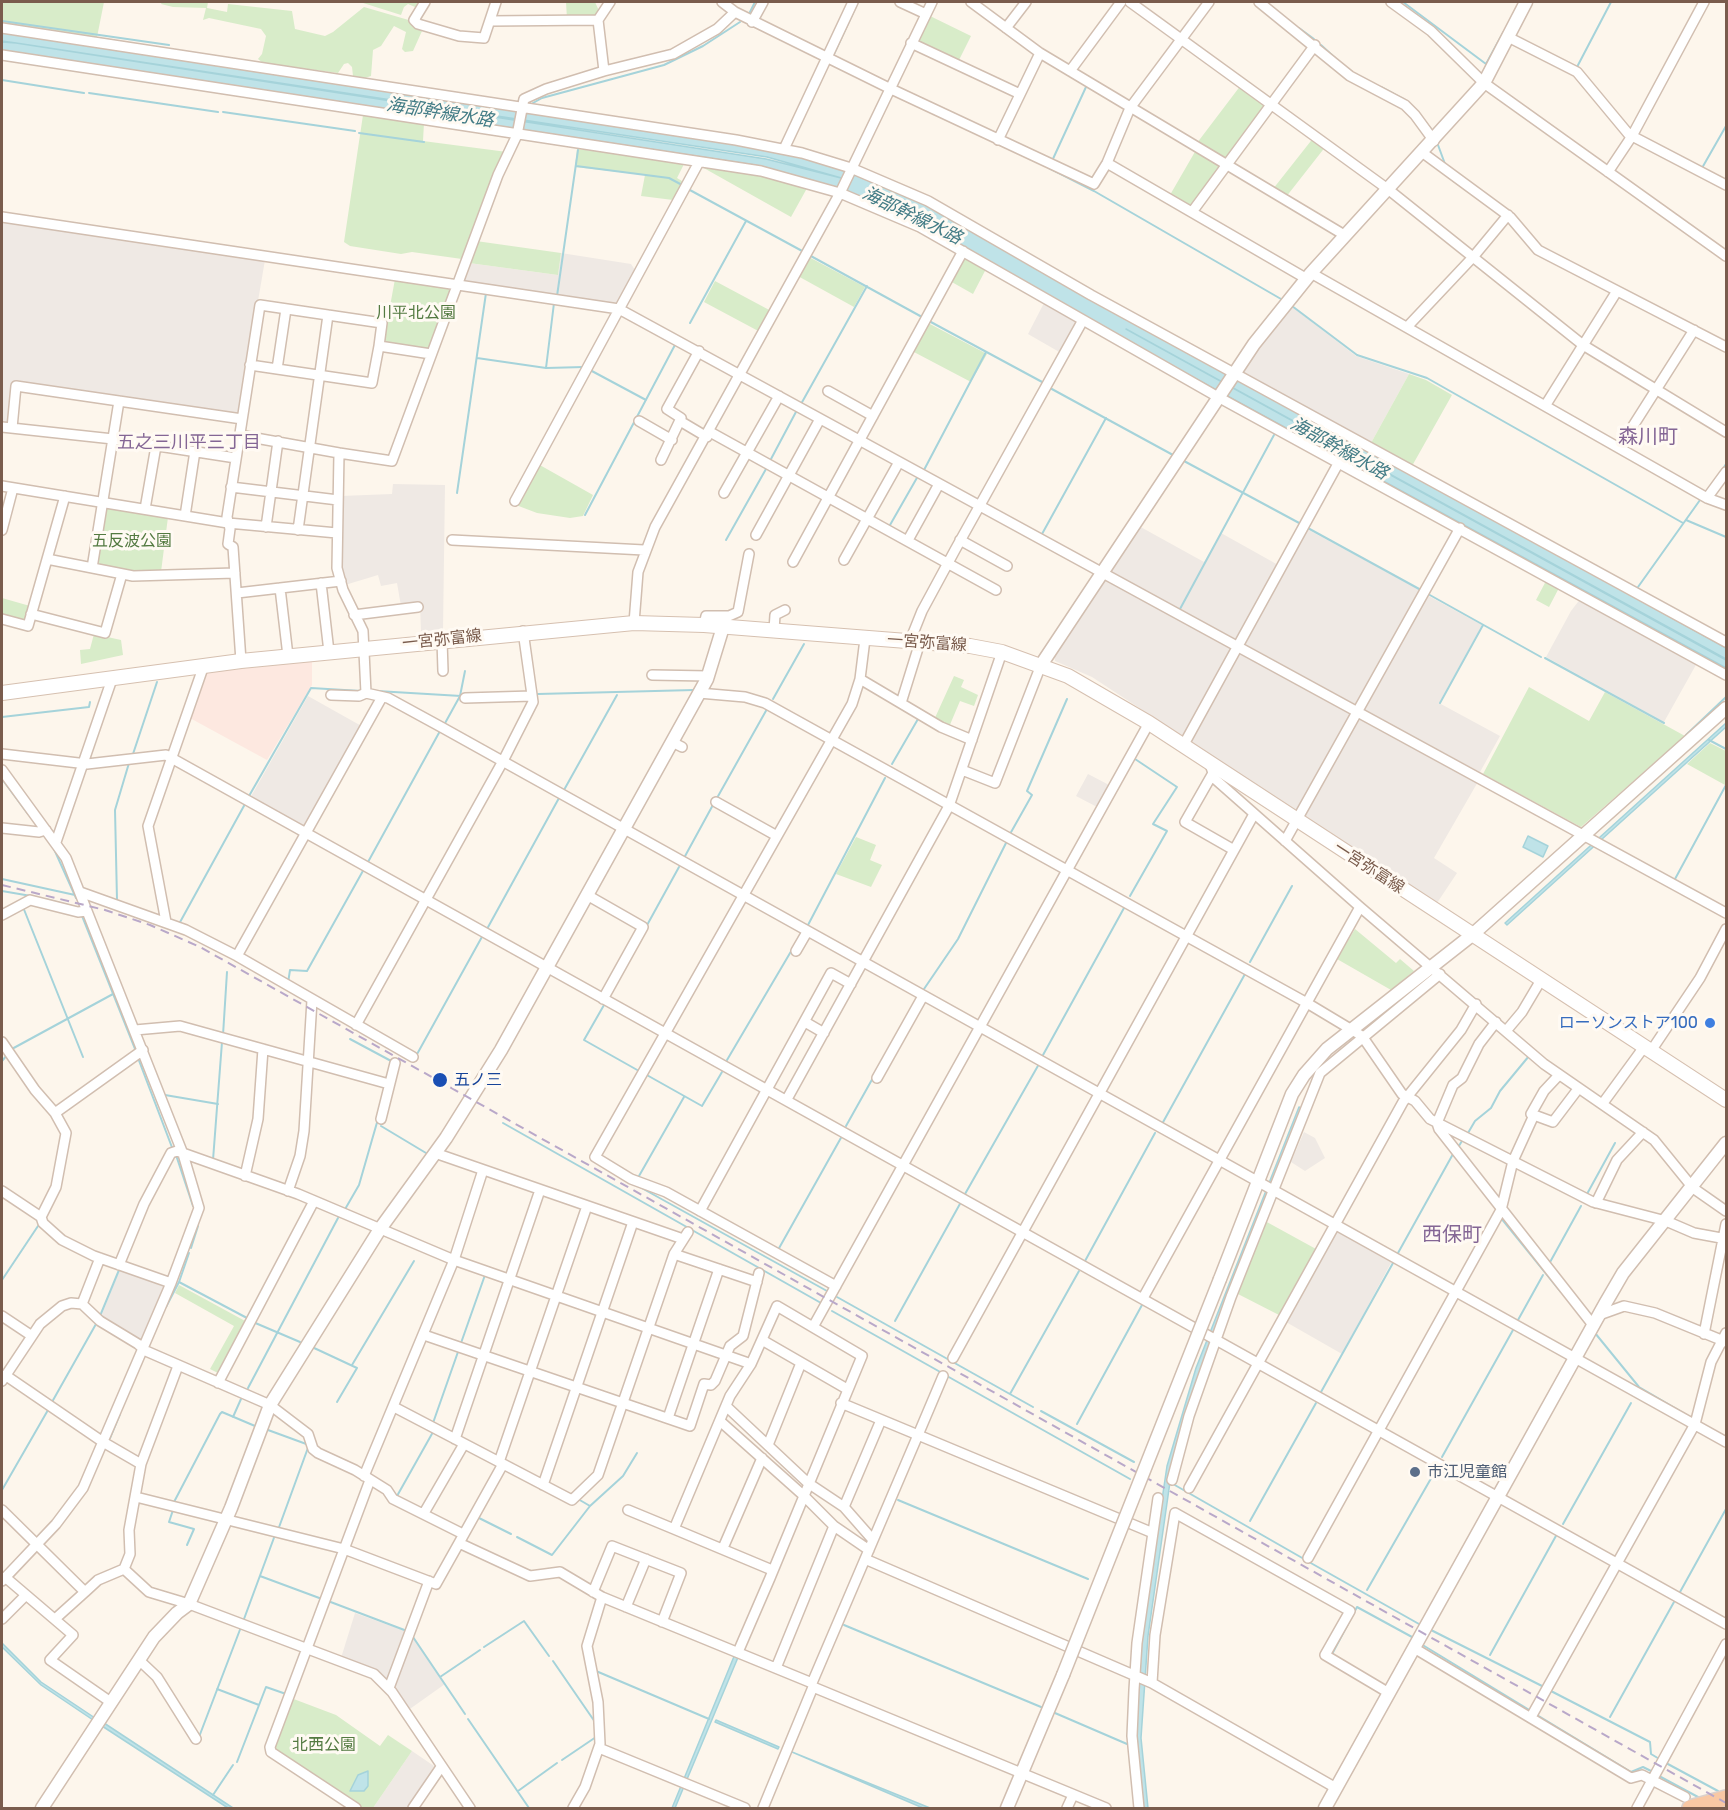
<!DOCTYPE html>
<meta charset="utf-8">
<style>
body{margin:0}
#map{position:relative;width:1728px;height:1810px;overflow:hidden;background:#fdf6ec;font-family:Rubik,sans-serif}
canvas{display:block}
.frame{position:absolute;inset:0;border:3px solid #7a5c4d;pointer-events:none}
</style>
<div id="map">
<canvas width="1728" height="1810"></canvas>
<div class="frame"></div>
</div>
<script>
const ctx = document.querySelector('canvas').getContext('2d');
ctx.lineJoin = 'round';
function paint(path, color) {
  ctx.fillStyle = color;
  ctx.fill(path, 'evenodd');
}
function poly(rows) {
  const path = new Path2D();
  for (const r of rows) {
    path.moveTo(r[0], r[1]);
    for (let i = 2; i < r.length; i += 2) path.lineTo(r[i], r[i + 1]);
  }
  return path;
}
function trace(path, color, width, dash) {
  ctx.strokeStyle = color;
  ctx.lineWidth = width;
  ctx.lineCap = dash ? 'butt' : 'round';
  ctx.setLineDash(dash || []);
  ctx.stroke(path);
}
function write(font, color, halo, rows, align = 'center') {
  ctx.font = font + ' Rubik,"Noto Sans JP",sans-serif';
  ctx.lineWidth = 6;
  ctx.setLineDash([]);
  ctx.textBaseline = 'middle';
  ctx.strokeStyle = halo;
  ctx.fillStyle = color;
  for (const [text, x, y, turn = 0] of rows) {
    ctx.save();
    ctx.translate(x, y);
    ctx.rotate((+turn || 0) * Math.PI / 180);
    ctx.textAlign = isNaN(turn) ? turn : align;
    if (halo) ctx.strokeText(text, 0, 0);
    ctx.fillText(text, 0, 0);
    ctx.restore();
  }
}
const commercial = poly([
 [312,661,312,685,267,760,188,717,204,673]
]);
const industrial = poly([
 [2,222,265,260,239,412,235,415,17,383,9,422,2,422],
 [561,253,631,264,637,273,617,306,465,284,462,280,469,263,558,275],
 [1044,303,1076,321,1077,325,1061,353,1028,334],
 [1290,305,1356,356,1409,374,1371,443,1242,374,1241,370],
 [393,484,445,485,443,630,421,631,420,605,401,606,397,583,381,586,378,575,345,585,339,568,341,496,392,494],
 [1137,525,1204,562,1221,533,1280,566,1236,640,1108,572],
 [1305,528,1422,591,1361,703,1354,704,1245,644,1243,640],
 [1105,576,1233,646,1185,738,1092,677,1055,661,1054,654],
 [1425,594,1482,625,1439,703,1500,736,1480,772,1364,710,1363,706],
 [1581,598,1697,663,1664,722,1546,657,1571,611],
 [1238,648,1354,712,1299,814,1188,740],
 [308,696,365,728,307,829,249,800],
 [1359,714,1479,780,1434,858,1457,873,1437,903,1303,815],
 [1088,774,1111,786,1099,808,1076,796],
 [1304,1132,1315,1138,1325,1158,1305,1171,1291,1162],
 [1341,1231,1392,1261,1342,1354,1286,1322,1336,1233],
 [120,1269,164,1287,142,1341,138,1341,100,1319],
 [355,1613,408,1632,389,1683,380,1674,341,1658],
 [411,1633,445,1684,407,1711,391,1685],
 [412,1751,434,1766,409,1808,373,1808]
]);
const green = poly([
 [2,2,104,2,97,37,92,39,2,25],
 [162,2,208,2,207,8,227,12,228,4,292,11,295,29,325,36,333,32,364,7,412,21,422,27,422,31,413,51,405,52,402,49,406,32,394,26,381,46,373,50,371,76,365,78,353,76,352,67,348,63,344,64,338,73,263,63,258,59,262,54,266,36,261,29,209,18,203,20,206,8,173,7,161,4],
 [360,2,424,2,415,7,408,4,404,7,401,15],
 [566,2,595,2,600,13,596,18,567,19],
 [928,15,971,36,958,62,917,44,916,39],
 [1241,85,1267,103,1229,158,1224,159,1197,143],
 [363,115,424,123,423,141,507,152,462,259,412,252,401,254,350,246,344,242],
 [1314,137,1326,146,1286,197,1273,189],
 [577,149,685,162,677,178,687,184,673,200,641,196,645,175,575,167],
 [1196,150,1221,164,1221,168,1193,207,1190,207,1170,195],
 [702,167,766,176,806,187,806,190,791,217],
 [476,241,561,253,558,275,469,263],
 [807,256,865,287,854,307,796,275],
 [964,257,986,269,973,294,950,281],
 [395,279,453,288,431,347,427,349,387,343,384,339],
 [715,281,773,312,762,333,704,302],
 [928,323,987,354,971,382,912,351],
 [1409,374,1426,380,1452,395,1412,466,1371,443],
 [538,464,593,495,583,516,570,518,537,513,516,505],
 [110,507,168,517,161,572,133,573,98,565,97,563,106,509],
 [1547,579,1560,586,1549,607,1536,600],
 [2,598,30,606,26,620,2,615],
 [94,634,121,640,123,655,81,664,80,650,90,649],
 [954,676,964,680,961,687,978,695,974,706,960,701,949,727,934,720],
 [1529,687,1589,721,1605,692,1685,736,1581,827,1483,774],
 [1710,743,1726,751,1725,785,1687,764],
 [856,837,876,845,870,860,882,865,871,887,836,874],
 [1355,929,1396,963,1400,959,1414,971,1391,990,1337,959],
 [1265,1221,1316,1249,1279,1315,1236,1293],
 [179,1285,247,1322,220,1374,210,1369,234,1326,175,1293],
 [291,1698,336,1715,380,1746,388,1735,412,1751,373,1808,363,1808,275,1751,273,1746]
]);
const water = poly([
 [2,31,767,148,831,164,926,204,1726,648,1726,659,1126,329,1726,660,1726,668,1079,315,941,234,842,189,755,165,2,51,2,42,16,43,2,41,2,31],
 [16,43,767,157,845,179,766,159,16,43],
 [1726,723,1726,727,1507,925,1505,923,1726,723],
 [1528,836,1548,846,1543,857,1523,847,1528,836],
 [1299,1107,1304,1110,1172,1468,1148,1636,1141,1738,1148,1808,1143,1808,1136,1737,1137,1707,1142,1635,1167,1466,1196,1368,1299,1107],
 [2,1643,41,1682,95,1718,93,1720,41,1685,2,1647,2,1643],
 [735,1654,739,1655,675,1808,672,1808,735,1654],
 [716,1720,779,1747,778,1749,715,1722,716,1720],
 [104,1723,233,1808,228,1808,102,1726,104,1723],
 [792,1752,930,1808,923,1808,792,1752],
 [368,1771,368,1786,364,1791,350,1791,358,1775,368,1771]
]);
const stream = poly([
 [1403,2,1486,64,1504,31],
 [749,14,755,2],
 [2,21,169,45],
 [1299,28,1314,39],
 [1321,45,1345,67],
 [835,57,833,56,858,2],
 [1577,67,1611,2],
 [2,80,84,93],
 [1381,87,1405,100],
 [89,93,218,112],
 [533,103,542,98,664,65,703,46,740,22],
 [1412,106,1431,129],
 [223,112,355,131],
 [359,133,424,142],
 [1438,145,1445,164],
 [1052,161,1086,87],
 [576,166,669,178,684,186],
 [1049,168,1094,191,1281,299],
 [1702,168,1726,126],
 [1452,180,1473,195],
 [688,189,804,252],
 [1515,230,1533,250],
 [809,255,922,317],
 [557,296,578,150],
 [1619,297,1632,303],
 [1292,306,1357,355,1427,378,1683,523],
 [929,321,1044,383],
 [690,323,746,221],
 [477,358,546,368,584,367],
 [546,368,554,303],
 [590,370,646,400],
 [1050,388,1173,455],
 [801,404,867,286],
 [771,459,797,410],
 [1184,461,1301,524],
 [1723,469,1726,464],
 [924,470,986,352],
 [457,493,486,293],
 [585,515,676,343],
 [1686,520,1726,537],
 [890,525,918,476],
 [1306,527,1421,590],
 [1042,534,1106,418],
 [726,540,766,469],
 [1638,587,1700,500],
 [1428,594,1541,657],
 [1180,609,1274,435],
 [1545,658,1664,723],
 [377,691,461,696],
 [538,694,694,690],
 [773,699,804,644],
 [1440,703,1483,625],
 [2,717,89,707,90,702],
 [444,725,460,696,465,671],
 [1686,735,1726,697],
 [1709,740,1726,749],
 [133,754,157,682],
 [892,764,918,719],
 [2,779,28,814],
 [564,790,617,695],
 [249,796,311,688,361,691],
 [717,798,767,709],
 [1010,834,1032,795,1027,791,1067,699],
 [54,849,76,898],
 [684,858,714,803],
 [368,862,440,731],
 [2,879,75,895],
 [1675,879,1726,785],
 [2,891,31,896],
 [1130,896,1167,831,1153,824,1177,787,1135,759],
 [45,899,72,906],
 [117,900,115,810,129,763],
 [23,907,83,1057],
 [82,916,135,1049],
 [179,924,245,804],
 [808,925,885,778],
 [646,927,679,867],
 [487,929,559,798],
 [1250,962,1292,886],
 [288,983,290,970,307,971,364,869],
 [924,989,958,939,1006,843],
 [604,1005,584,1040,639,1071],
 [223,1035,227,972],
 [350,1039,393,1062],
 [10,1050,113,994],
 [1043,1055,1124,908],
 [416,1056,483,935],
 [138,1058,173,1150],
 [727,1060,793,948],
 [2,1061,7,1055],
 [645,1074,702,1106,722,1072],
 [165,1095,218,1104],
 [503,1123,821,1303],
 [1162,1124,1245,974],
 [381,1126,426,1153],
 [846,1126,874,1076],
 [1468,1133,1475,1121,1491,1108,1500,1091,1529,1056],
 [1457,1149,1462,1141],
 [176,1155,193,1206],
 [213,1160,222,1042],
 [639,1176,684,1097],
 [638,1186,827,1291],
 [965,1194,1039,1064],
 [1587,1194,1615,1143],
 [344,1211,359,1185,378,1119],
 [1501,1218,1561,1292],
 [191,1248,198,1226],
 [778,1250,842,1136],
 [1398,1253,1453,1154],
 [1085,1261,1155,1133],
 [1549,1264,1581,1206],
 [2,1280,38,1226],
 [179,1282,189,1253],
 [837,1297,1033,1407],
 [166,1307,179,1282,247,1318],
 [832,1311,942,1373],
 [100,1316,119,1270],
 [1518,1320,1543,1275],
 [895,1321,961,1202],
 [253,1322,300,1342],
 [1595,1333,1639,1387,1692,1418],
 [461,1343,485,1275],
 [312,1347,357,1368,337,1402],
 [352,1365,414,1261],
 [947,1376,1130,1479],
 [248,1388,338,1218],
 [1321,1392,1393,1263],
 [1010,1394,1079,1271],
 [52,1402,96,1324],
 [1041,1411,1134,1462],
 [233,1417,241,1399],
 [433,1423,459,1349],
 [1701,1423,1726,1437],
 [1077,1424,1142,1305],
 [268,1430,309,1445,278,1530],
 [110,1438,120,1414],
 [1442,1457,1513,1330],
 [1173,1484,1304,1559],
 [2,1490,48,1410],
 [397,1496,433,1432],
 [578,1499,590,1506],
 [898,1500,1088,1579],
 [174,1502,220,1414,222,1412,255,1426],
 [173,1510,169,1522,194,1529,187,1545],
 [477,1517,511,1534],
 [1250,1521,1316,1403],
 [1563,1524,1631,1403],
 [517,1537,552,1555,590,1506,623,1476,637,1453],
 [1309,1562,1419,1624],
 [260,1576,322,1599],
 [1367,1590,1437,1468],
 [1680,1592,1726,1509],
 [328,1601,407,1631],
 [244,1619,275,1535],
 [844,1625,1041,1707],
 [1429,1629,1544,1687],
 [413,1637,465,1714],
 [1421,1644,1531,1711],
 [484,1647,524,1621,549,1656],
 [1490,1655,1557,1534],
 [1331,1656,1357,1607,1412,1637],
 [553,1661,595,1722],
 [596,1671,709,1719],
 [440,1677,480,1650],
 [217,1689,259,1705],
 [1549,1690,1650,1742,1651,1754,1661,1760],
 [1055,1713,1127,1744],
 [1537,1715,1631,1772,1643,1767,1653,1772],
 [1610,1717,1674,1602],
 [468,1719,529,1808],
 [199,1737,241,1627],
 [562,1760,596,1737],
 [237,1762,266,1687,286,1694],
 [1666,1763,1718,1791],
 [1659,1776,1698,1797],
 [1726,1788,1726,1787],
 [518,1791,557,1763],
 [213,1795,233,1765]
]);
const minor = poly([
 [425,2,414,20,418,24,459,36,484,38,496,2],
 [722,2,735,12],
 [900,2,926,14],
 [971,2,1040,53,1346,236],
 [1130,2,1389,190,1583,345,1726,432],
 [1209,2,1130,108,1107,163,1094,184,889,88,735,12,717,29,673,54,604,71,546,89,524,99,517,135,498,175,392,461,339,453,337,568,343,590,363,631,366,693,388,698,443,728,1726,1442],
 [1259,2,1350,76,1405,105,1415,115,1434,141],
 [1391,2,1431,31,1484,83,1726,256],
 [490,21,598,20],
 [752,22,763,2],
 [2,28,736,140,802,153,851,168,928,201,1091,295,1726,642],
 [1006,28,1026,2],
 [1508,37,1577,72,1631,137],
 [911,43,1020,94],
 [2,55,761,171,840,193,920,227,1218,397,1726,675],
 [604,71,598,20,610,2],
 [1070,71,1121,2],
 [1632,136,1726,185],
 [998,140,1040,53],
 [784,149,853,2],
 [1423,153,1510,217,1538,250,1726,347],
 [1107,163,1307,279],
 [1608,172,1632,136,1704,2],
 [1192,212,1315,45],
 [2,217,619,309,1726,913],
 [1311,273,1707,498,1726,505],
 [1408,326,1474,256,1508,215],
 [250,365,372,383,379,346],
 [277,369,286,309],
 [828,391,873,416],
 [1545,406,1617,291],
 [639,421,672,440],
 [680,421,707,437],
 [2,427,113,439,236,458],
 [12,428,16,386,242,419],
 [710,432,996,590],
 [239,435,339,453],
 [1619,448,1694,330],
 [661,460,681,418,667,409,699,351],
 [2,486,228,523,337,533],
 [231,487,338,500],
 [724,493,779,396],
 [1707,498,1726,472],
 [515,501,699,162],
 [145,509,156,446],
 [185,516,195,451],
 [266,527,278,441],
 [2,530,13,488],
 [298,530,328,315],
 [756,535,820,419],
 [452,540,644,550],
 [908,540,939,484],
 [960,540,1007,566],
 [47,559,133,576,235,573],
 [844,560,899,462],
 [793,562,963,251],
 [92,568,119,401],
 [321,583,329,652],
 [280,588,288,656],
 [237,593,341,581],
 [31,614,105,633,122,574],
 [354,615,418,607],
 [2,619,28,626,65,496],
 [634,623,638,572,655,527,840,193,932,2],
 [704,625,706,616,729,616,738,612,749,554],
 [774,630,775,615,785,610],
 [442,640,443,671],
 [910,641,922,611,955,550,1083,320],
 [241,661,233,547,228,544,230,529,227,517,260,305,382,323,379,346,431,354],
 [652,675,708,676],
 [860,679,941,727,972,740],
 [699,693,745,697,765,703,1307,1003,1362,1036,1402,1094,1415,1101,1430,1119,1593,1202,1666,1221,1694,1233,1721,1238],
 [331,695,359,696,366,693],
 [465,698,532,696],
 [901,703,920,642],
 [672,742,682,747],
 [1183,746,1339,462],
 [2,754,87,764,166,755,1726,1624],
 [1210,764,1215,779,1360,907,1544,1064,1654,1140,1693,1188,1726,1211],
 [2,770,66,858,183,1154,199,1208,171,1283,83,1488,56,1524,2,1581],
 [962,770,995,783,1041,665],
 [1213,773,1185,822,1234,850],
 [716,802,777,836],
 [2,828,39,832,46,830],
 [1285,841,1460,528],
 [56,842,112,679],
 [80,892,186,930,237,956,413,1057],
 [587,895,643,927,603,999],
 [2,915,30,900,78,912,87,911],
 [166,922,148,826,204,665],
 [796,951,807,932],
 [237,956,382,697],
 [805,1022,824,1033],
 [1496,1022,1479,1044,1462,1078,1453,1085,1437,1123,1439,1129,1593,1325],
 [356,1025,503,761,533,702,523,631],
 [135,1030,180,1026,389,1084],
 [1506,1031,1522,1012,1541,980],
 [2,1042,35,1090,55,1113,66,1133,56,1187,41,1217],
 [1651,1051,1700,978,1726,929],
 [877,1078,923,996],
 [787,1099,949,806,1002,652],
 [1603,1103,1644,1047],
 [55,1113,143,1050],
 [1534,1115,1553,1122,1578,1089],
 [381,1119,395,1063],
 [435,1153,683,1239],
 [245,1176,258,1119,263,1049],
 [2,1191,41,1217,43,1223,62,1240,94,1256,171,1283],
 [288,1191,300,1156,304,1131,312,1000],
 [1596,1203,1617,1160,1643,1132],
 [700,1211,831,973,851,984],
 [674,1254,757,1282],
 [119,1265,144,1204,171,1153,177,1151,298,1194,454,1260,751,1364],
 [836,1286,666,1192,631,1179,595,1157,852,704,860,679,865,639],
 [1143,1298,1360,907],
 [82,1304,100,1258],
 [1599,1315,1624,1306,1655,1313,1726,1342],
 [2,1316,32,1336],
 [813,1327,1149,723],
 [1704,1334,1726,1224],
 [424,1335,690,1426,704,1384,711,1385,715,1381,730,1346,743,1336,759,1273],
 [762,1340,847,1389],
 [953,1358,1254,814],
 [5,1375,103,1442,141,1464],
 [943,1376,918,1435,1153,1533],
 [2,1381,40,1324,62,1306,71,1303,82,1304,100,1321,138,1344,146,1351,270,1405,308,1434,313,1449,318,1453,355,1470,387,1490,393,1499,463,1534],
 [218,1383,314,1201],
 [726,1406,808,1483,844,1507,873,1540],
 [394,1407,572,1500,598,1475,674,1254,688,1232],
 [668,1418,719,1269],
 [720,1421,803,1495,834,1526,869,1550],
 [455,1439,540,1190],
 [768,1445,801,1363],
 [499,1462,587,1206],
 [503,1464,459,1543,530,1576,560,1572,602,1597,812,1683],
 [364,1476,454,1260,483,1170],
 [1172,1480,1189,1416,1231,1297,1320,1073,1440,974],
 [543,1485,633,1222],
 [1189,1488,1403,1102,1461,1030,1476,1004],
 [136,1497,344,1549,436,1584,459,1543],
 [844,1507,881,1420],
 [2,1510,85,1592,98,1580,124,1569,149,1592,189,1604,374,1674,392,1692,470,1808],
 [628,1510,674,1529],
 [424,1513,464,1444],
 [723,1548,762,1458],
 [1308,1558,1501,1210,1513,1161,1534,1115,1531,1114,1544,1091,1559,1075],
 [865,1559,1152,1683,1336,1788],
 [124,1569,130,1554,129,1530,141,1464,178,1366],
 [5,1577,73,1635,50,1660,112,1703],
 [593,1592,612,1546,681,1573,662,1622],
 [626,1607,646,1559],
 [2,1619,26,1595],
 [55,1619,85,1592],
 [1414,1648,1631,1778,1642,1775,1685,1797],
 [738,1652,770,1578,862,1356,777,1306,751,1364,730,1396,674,1529,772,1570],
 [139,1660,157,1677,196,1739],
 [776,1668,834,1526],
 [1152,1683,1155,1635,1175,1513,1350,1611,1325,1655,1389,1693],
 [813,1687,1106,1808],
 [389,1688,429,1581],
 [1531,1717,1695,1424,1711,1362,1726,1333],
 [599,1748,745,1808],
 [356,1808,271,1752,270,1747,370,1480],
 [413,1808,441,1767],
 [573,1808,585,1787,600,1744,598,1702,587,1646,602,1597],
 [763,1808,813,1687,812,1683,918,1435,841,1403],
 [1067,1808,1073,1795],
 [1139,1808,1132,1736,1134,1690,1137,1643,1158,1498],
 [1637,1808,1726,1644]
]);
const tertiary = poly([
 [1041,665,1254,344,1311,273,1484,83,1526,2],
 [1220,1279,1292,1094,1304,1075,1327,1049,1472,935,1726,708],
 [42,1808,154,1637,177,1613,189,1604,231,1508,270,1405,380,1229,446,1138,501,1050,707,679,723,627],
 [1007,1808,1063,1675],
 [1325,1808,1605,1304,1623,1273,1726,1143]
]);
const secondary = poly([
 [2,693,241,661,634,623,704,625,970,646,1002,652,1068,676,1149,723,1726,1100]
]);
const trunk = poly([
 [1690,1808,1726,1798]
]);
const rail = poly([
 [2,885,105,910,150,925,200,947,1726,1803]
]);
const tertiaryBridge = poly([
 [1063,1675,1220,1279]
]);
const markers = [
 [1710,1023,6,"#3f7fe0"],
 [440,1080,8,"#1a4fb4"],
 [1415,1472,6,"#5c6f8a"]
];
const parkNames = [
 ["川平北公園",416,313],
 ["五反波公園",132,541],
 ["北西公園",324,1745]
];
const streetNames = [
 ["一宮弥富線",442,640,-6],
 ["一宮弥富線",927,643,4],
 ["一宮弥富線",1369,868,33]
];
const shopNames = [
 ["ローソンストア100",1698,1023]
];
const transitNames = [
 ["五ノ三",454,1080]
];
const serviceNames = [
 ["市江児童館",1427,1472]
];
const waterNames = [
 ["海部幹線水路",440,113,9],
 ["海部幹線水路",912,216,26],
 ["海部幹線水路",1339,449,29]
];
const neighbourhoodNames = [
 ["五之三川平三丁目",189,443]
];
const quarterNames = [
 ["森川町",1648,437],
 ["西保町",1452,1235]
];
paint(commercial, '#fde8e0');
paint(industrial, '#efe9e4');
paint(green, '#d8ecc9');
paint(water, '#bfe3e8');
trace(water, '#a5d3da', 1.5);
trace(stream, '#a5d3da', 2);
trace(minor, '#d1beb0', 12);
trace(tertiary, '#d1beb0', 15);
trace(secondary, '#d6c0b0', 16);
trace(trunk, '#dad1cd', 18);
trace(minor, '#fff', 9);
trace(tertiary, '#fff', 12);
trace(secondary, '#fff', 14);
trace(trunk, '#f9c8a4', 15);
trace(rail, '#b9a8c9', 2, [9, 6]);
trace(tertiaryBridge, '#d1beb0', 15, []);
trace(tertiaryBridge, '#fff', 12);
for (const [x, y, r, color] of markers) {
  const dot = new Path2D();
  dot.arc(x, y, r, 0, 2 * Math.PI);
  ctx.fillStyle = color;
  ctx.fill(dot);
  trace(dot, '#fffaf3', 2);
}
write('16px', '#537a41', '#fffaf3', parkNames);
write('16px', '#7a5c4d', '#fffaf3', streetNames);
write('16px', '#366cbe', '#fffaf3', shopNames, 'right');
write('16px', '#164399', '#fffaf3', transitNames, 'left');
write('16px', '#4e5e75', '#fffaf3', serviceNames, 'left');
write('italic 18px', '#437c86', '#fffaf3', waterNames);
write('18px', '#846695', '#fffaf3', neighbourhoodNames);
write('20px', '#846695', '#fffaf3', quarterNames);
</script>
